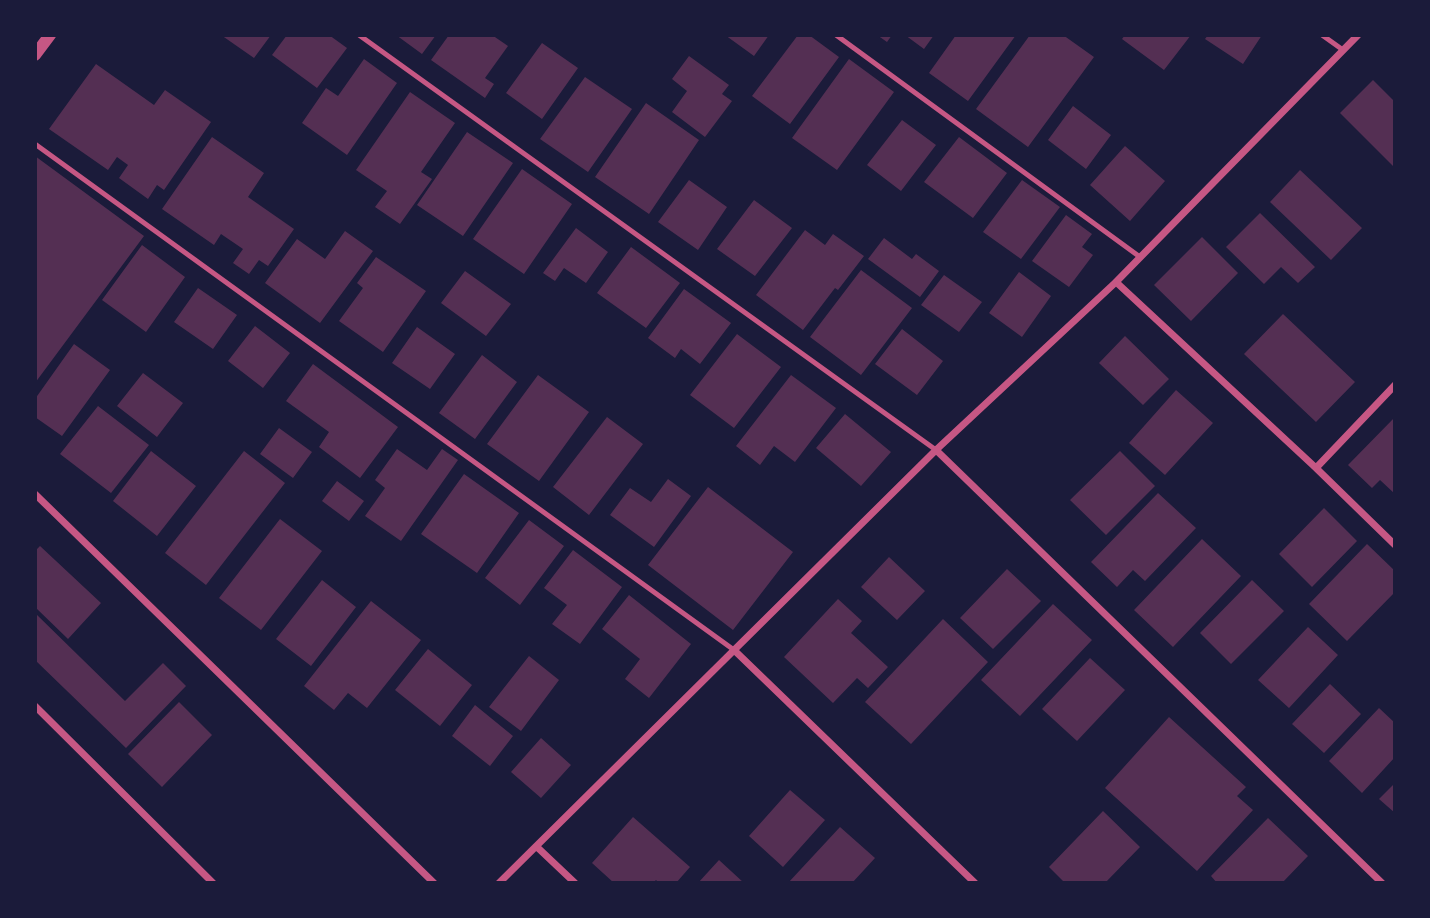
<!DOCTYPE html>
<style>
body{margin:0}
#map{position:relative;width:1430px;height:918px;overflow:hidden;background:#1b1b3a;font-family:Rubik,sans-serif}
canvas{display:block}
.frame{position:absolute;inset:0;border:37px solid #1b1b3a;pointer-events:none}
</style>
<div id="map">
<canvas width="1430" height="918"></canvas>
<div class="frame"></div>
</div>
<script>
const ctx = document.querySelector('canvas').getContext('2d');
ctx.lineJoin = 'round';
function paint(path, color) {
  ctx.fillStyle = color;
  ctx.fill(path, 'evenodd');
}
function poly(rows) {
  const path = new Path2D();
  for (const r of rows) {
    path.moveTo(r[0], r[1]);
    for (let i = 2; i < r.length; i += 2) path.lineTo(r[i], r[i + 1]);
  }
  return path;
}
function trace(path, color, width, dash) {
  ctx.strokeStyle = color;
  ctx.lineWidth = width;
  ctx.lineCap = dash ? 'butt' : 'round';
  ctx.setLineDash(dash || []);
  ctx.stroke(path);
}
const building = poly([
 [221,35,271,35,254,58],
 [287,35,329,35,347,48,317,88,272,55],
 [396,35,436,35,422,54],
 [449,35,492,35,508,46,485,78,494,84,485,98,431,60],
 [725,35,769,35,754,56],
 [798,35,809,35,839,57,790,124,752,96],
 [877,35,892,35,887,42],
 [905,35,934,35,924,49],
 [956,35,1016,35,968,101,929,73],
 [1030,35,1063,35,1094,57,1028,147,976,109],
 [1125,35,1191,35,1164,70,1122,39],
 [1208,35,1262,35,1243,64,1205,39],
 [542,43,578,68,542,119,506,93],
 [689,56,729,85,722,94,732,101,705,137,672,112,687,91,672,79],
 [364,59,397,83,347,155,302,123,326,88,338,96],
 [849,59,894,92,837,170,792,138],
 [96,64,154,105,165,90,211,122,164,190,157,185,148,199,119,178,128,165,117,157,108,170,49,129],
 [585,77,632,109,588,172,540,139],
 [1373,80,1395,102,1395,168,1340,113],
 [410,92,455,123,421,172,432,179,400,224,375,207,387,191,356,170],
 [646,103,699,140,649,214,595,177],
 [1073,106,1111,135,1086,169,1048,140],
 [902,120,936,145,901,191,867,165],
 [467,132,513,163,463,236,417,205],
 [212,137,264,173,248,197,294,229,268,266,259,260,249,274,233,263,243,249,221,234,214,245,162,209],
 [959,137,1007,173,973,218,924,182],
 [1125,146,1165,181,1130,221,1090,185],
 [35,156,144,236,35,383],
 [522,169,572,204,524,274,473,239],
 [1300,170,1362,228,1331,260,1270,202],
 [689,180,727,207,698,250,658,222],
 [1022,180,1060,207,1021,259,983,232],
 [754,200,792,228,755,276,717,249],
 [1260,213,1315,267,1298,283,1281,267,1264,284,1226,247],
 [1066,215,1092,234,1082,247,1093,255,1069,287,1032,261],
 [576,228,608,252,586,283,564,268,555,281,543,273],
 [805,230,825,245,833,234,864,256,838,290,835,288,803,330,756,295],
 [345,231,373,251,320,323,265,283,297,239,325,259],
 [1202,237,1238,273,1191,321,1154,285],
 [884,238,912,259,916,254,939,271,920,297,868,259],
 [142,245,185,277,146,332,102,300],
 [631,247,680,283,646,328,597,293],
 [376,257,426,291,383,352,339,321,363,288,357,283],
 [861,270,912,308,861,375,810,337],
 [465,271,511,304,486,336,441,303],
 [1019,272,1051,296,1022,337,989,313],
 [944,275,982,302,959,332,921,305],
 [198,288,237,315,213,349,174,322],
 [684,289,731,323,700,364,681,349,675,358,648,338],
 [1283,314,1355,382,1316,422,1244,354],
 [255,326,290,353,263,388,228,361],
 [417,327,455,354,430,389,392,363],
 [902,329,943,361,917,395,875,364],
 [737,334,781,367,734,428,690,395],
 [1125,336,1169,379,1143,405,1099,363],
 [74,344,110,370,62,436,35,417,35,399],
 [482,355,517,382,475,439,439,413],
 [313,364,398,427,360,478,319,447,329,432,286,401],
 [143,373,183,403,157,437,117,406],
 [538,375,589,412,539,481,487,444],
 [791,375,836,408,795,462,774,446,760,465,736,446],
 [1176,390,1213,423,1165,475,1129,443],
 [98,406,149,445,111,493,60,454],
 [845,414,891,452,861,486,816,448],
 [607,417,643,444,589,515,553,487],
 [1395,417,1395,494,1380,480,1372,488,1348,465],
 [279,428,312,452,293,478,260,454],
 [397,449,427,470,442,449,458,460,401,541,365,516,385,488,375,480],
 [151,451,196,486,157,536,113,501],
 [244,451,285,483,206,585,165,553],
 [1120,451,1155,486,1106,535,1070,500],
 [464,474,519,513,477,573,421,534],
 [668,479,691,496,654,547,610,515,630,488,651,502],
 [337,481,364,501,349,521,322,501],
 [708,487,793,552,733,630,648,565],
 [1158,493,1196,528,1145,581,1133,570,1117,587,1091,562],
 [1324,508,1357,541,1312,587,1279,554],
 [280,519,322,551,261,630,219,598],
 [529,520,564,546,520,605,485,578],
 [1202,539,1241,576,1173,647,1134,610],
 [1367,544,1395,571,1395,592,1347,641,1309,604],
 [40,546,101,603,68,639,35,607,35,551],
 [573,550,622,587,580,644,552,624,567,605,544,588],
 [889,557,925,591,897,620,861,587],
 [1007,569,1041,601,993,649,960,618],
 [322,580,356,607,311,666,276,639],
 [1252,580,1284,611,1231,664,1200,633],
 [629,595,691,644,649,698,625,679,640,659,602,629],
 [838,599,862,621,851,633,888,667,868,688,857,678,833,703,784,657],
 [371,601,421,640,367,708,348,693,334,710,304,686],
 [1053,604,1092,640,1020,716,981,680],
 [35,613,125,701,163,663,186,686,126,748,35,660],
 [943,619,988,662,911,744,865,702],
 [1308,627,1338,655,1289,708,1258,680],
 [428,649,472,685,440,726,395,690],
 [529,656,559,680,521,731,489,707],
 [1090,658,1125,690,1077,741,1042,709],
 [1330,684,1361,714,1324,753,1292,724],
 [179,702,212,735,162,787,128,754],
 [475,705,513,736,490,766,452,736],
 [1379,708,1395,723,1395,757,1362,793,1329,761],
 [1169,717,1246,787,1237,796,1253,810,1197,871,1105,788],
 [541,738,571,765,541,798,511,772],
 [1395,783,1395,813,1379,799],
 [790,790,825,820,783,867,749,836],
 [1103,811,1140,847,1105,883,1065,883,1049,867],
 [633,817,690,867,676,883,659,883,656,880,653,883,614,883,592,863],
 [1268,818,1308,856,1282,883,1217,883,1211,876],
 [840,827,875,858,852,883,788,883],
 [719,860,744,883,698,883]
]);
const service = poly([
 [359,35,936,450],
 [836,35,1140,257],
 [1322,35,1343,50],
 [35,144,734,650]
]);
const minor = poly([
 [1116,282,1316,468,1395,545],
 [936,450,1382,883],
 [1316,468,1395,385],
 [35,494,434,883],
 [734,650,975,883],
 [35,706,213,883],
 [537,847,575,883],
 [499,883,936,450,1116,282,1358,35]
]);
const tertiary = poly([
 [35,55,50,35]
]);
paint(building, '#542f53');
trace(service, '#c65784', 5);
trace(minor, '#c65784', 7);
trace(tertiary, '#c65784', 12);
</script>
